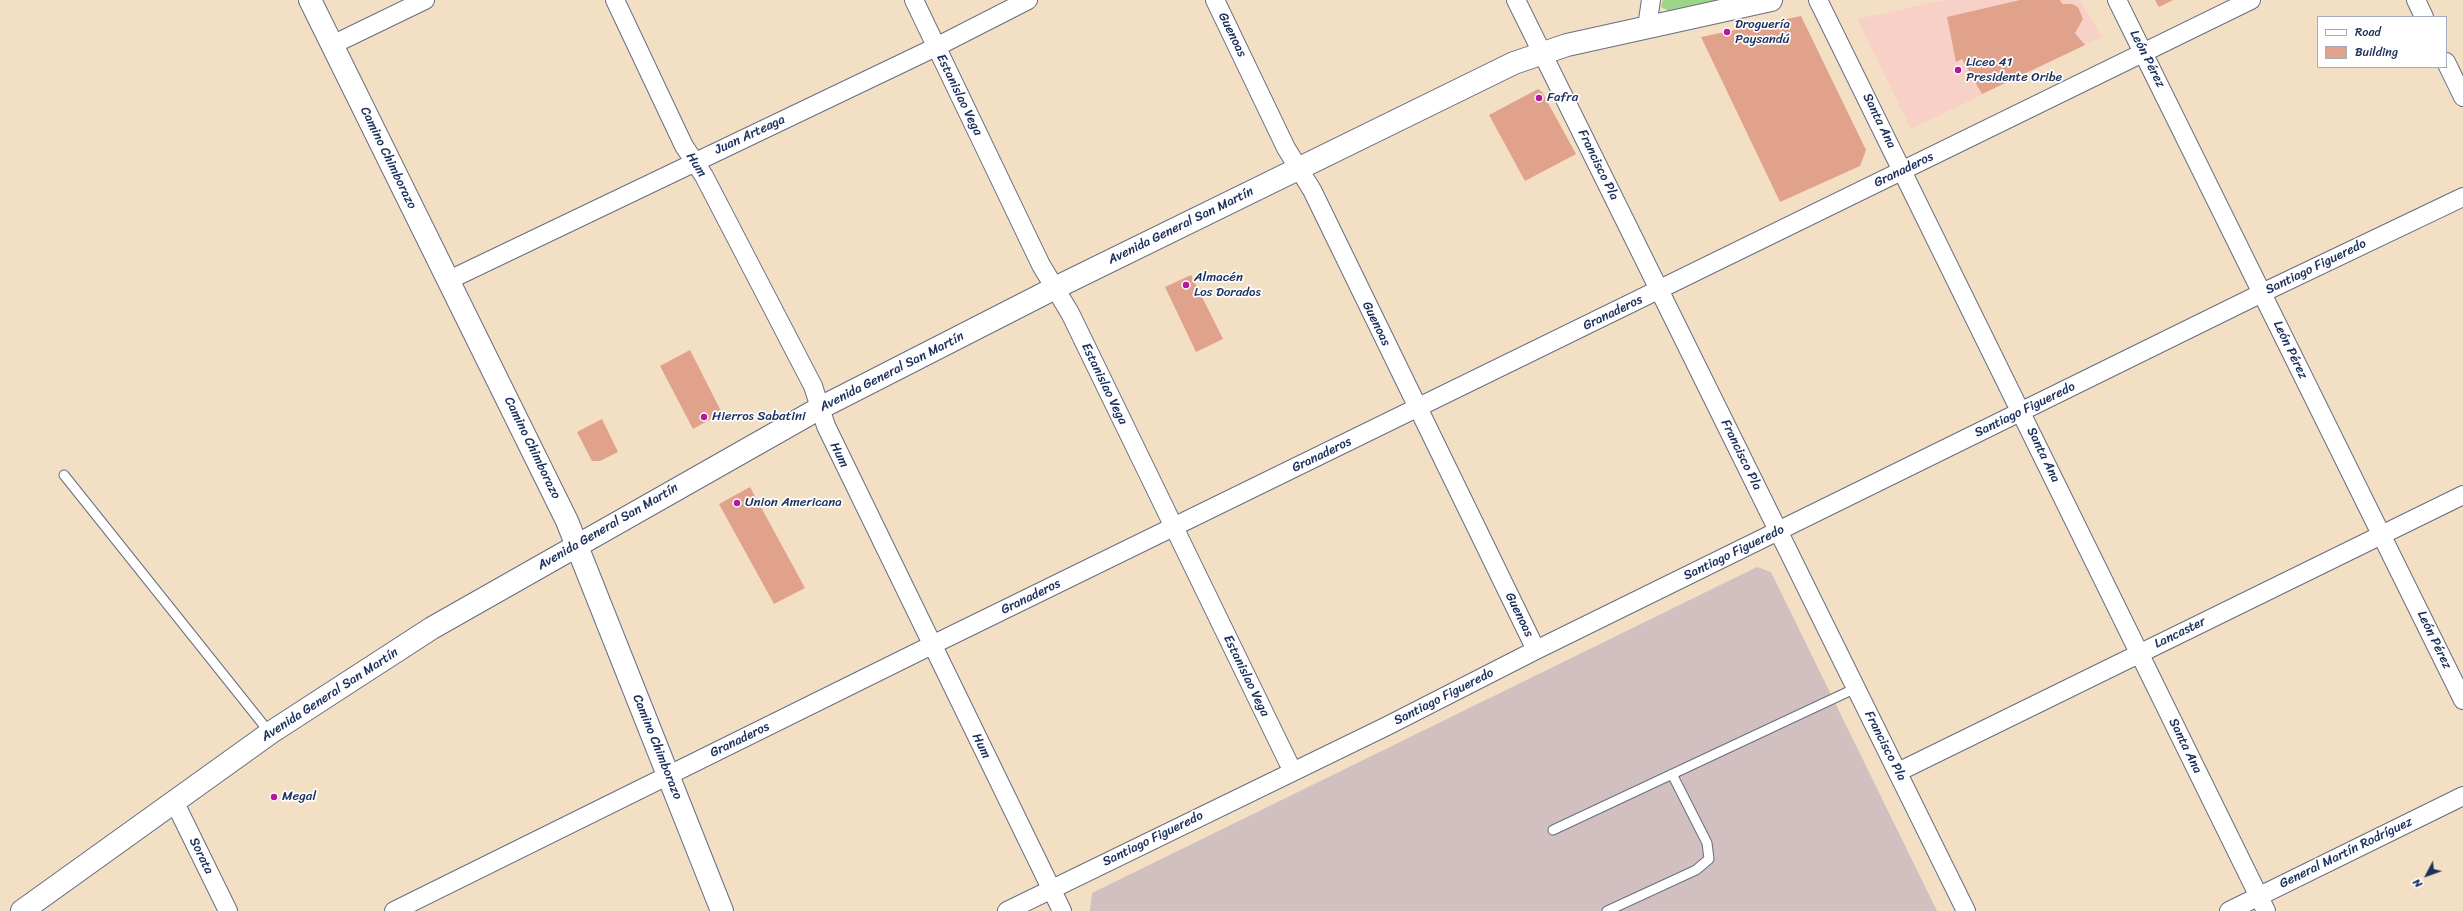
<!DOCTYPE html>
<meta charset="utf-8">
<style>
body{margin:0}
#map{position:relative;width:2463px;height:911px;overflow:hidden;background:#f3dfc3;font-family:Sriracha,sans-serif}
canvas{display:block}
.legend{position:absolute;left:2317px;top:16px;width:130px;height:52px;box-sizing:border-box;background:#fff;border:1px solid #a4acbf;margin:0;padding:5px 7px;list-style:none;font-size:12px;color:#1b2f5e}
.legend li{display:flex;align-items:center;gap:8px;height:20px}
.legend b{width:20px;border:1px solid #a4acbf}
.north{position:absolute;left:2407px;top:855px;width:40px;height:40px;-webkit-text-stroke:3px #fff;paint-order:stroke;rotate:229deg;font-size:11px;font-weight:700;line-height:16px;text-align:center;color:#1b2f5e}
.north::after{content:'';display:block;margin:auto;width:14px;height:18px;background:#1b2f5e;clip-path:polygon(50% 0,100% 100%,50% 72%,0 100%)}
</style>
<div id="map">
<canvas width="2463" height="911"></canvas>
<ul class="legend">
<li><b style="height:5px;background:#fff"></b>Road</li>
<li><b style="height:11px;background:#e1a28b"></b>Building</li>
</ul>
<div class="north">N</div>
</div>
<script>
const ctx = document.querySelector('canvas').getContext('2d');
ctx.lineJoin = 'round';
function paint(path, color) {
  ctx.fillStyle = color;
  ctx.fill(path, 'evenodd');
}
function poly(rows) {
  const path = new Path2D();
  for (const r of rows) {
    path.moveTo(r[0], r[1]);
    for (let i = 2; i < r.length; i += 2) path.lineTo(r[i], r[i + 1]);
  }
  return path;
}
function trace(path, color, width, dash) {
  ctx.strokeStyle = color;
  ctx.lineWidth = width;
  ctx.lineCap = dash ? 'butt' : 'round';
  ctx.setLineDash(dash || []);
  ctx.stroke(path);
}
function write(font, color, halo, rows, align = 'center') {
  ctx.font = font + ' Sriracha,sans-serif';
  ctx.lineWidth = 3.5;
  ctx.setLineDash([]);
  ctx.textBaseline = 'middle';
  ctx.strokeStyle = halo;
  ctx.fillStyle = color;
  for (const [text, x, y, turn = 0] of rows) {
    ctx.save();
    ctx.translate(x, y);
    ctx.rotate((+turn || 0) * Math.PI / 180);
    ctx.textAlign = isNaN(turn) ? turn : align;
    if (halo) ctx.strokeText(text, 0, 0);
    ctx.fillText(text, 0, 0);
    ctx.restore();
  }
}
const built = poly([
 [1945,0,2080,0,2102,37,1911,129,1857,19]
]);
const industrial = poly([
 [1757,567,1771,572,1937,911,1090,911,1092,893]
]);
const green = poly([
 [1663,0,1717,0,1669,11,1661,7]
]);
const building = poly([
 [2020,0,2060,0,2062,4,2072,4,2078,7,2083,19,2075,33,2085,45,1982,94,1962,59,1956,62,1947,17],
 [2155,0,2173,0,2159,7],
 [1801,16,1866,150,1860,166,1780,202,1701,37],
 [1538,89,1542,92,1576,154,1525,181,1489,115],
 [1191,275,1223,339,1196,352,1165,287],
 [690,350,722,413,693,429,660,366],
 [602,419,618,452,600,461,592,461,577,432],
 [750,487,805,588,774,604,719,504]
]);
const service = poly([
 [64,475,270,733],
 [1553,830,1856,688],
 [1607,911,1696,870,1709,859,1707,843,1672,774]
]);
const minor = poly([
 [615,0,684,146,704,176,813,386,826,426,1062,911],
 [914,0,1041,265,1070,313,1292,770],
 [1215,0,1286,148,1312,190,1536,650],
 [1516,0,1966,911],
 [1818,0,2266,911],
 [2117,0,2463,700],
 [2416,0,2424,17],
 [1647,27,1651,0],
 [332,45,425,0],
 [2446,62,2463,97],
 [449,280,936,47,1028,0],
 [1898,772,2463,495],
 [174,801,228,911],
 [394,911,932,645,2251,0],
 [1007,911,1387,726,1536,650,2262,293,2463,197],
 [2229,911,2463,796]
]);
const tertiary = poly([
 [310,0,567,521,722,911]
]);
const secondary = poly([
 [22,911,270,733,432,628,820,408,1055,288,1514,63,1567,45,1771,0]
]);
const markers = [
 [1727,32,4,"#b5179e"],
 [1958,70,4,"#b5179e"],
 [1539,98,4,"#b5179e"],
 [1186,285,4,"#b5179e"],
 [704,417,4,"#b5179e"],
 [737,503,4,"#b5179e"],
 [274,797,4,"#b5179e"]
];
const poiNames = [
 ["Droguería",1735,25],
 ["Paysandú",1735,40],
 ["Liceo 41",1966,63],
 ["Presidente Oribe",1966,78],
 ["Fafra",1547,98],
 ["Almacén",1194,278],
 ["Los Dorados",1194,293],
 ["Hierros Sabatini",712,417],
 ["Union Americana",745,503],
 ["Megal",282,797]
];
const streetNames = [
 ["Guenoas",1232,35,64],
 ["León Pérez",2147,59,63],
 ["Estanislao Vega",959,95,64],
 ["Santa Ana",1879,121,64],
 ["Juan Arteaga",750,135,-25],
 ["Camino Chimborazo",388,158,64],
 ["Hum",696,165,58],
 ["Francisco Pla",1598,165,64],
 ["Granaderos",1904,170,-26],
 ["Avenida General San Martín",1181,226,-26],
 ["Santiago Figueredo",2316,267,-26],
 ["Granaderos",1613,313,-26],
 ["Guenoas",1376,324,64],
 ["León Pérez",2290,350,64],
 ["Avenida General San Martín",892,372,-27],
 ["Estanislao Vega",1104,384,64],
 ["Santiago Figueredo",2025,410,-26],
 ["Camino Chimborazo",532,448,64],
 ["Hum",839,455,64],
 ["Granaderos",1322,455,-26],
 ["Francisco Pla",1741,455,64],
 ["Santa Ana",2043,455,64],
 ["Avenida General San Martín",608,527,-30],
 ["Santiago Figueredo",1734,553,-26],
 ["Granaderos",1031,597,-26],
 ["Guenoas",1519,615,64],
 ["Lancaster",2180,633,-26],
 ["León Pérez",2434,640,64],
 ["Estanislao Vega",1246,676,64],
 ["Avenida General San Martín",330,695,-33],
 ["Santiago Figueredo",1444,697,-27],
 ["Granaderos",740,740,-26],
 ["Hum",981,746,64],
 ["Francisco Pla",1885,746,63],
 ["Santa Ana",2185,746,64],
 ["Camino Chimborazo",657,747,68],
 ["Santiago Figueredo",1153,839,-26],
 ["General Martín Rodríguez",2346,853,-26],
 ["Sorata",201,856,64]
];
paint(built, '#f7d1c7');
paint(industrial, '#d2bfc0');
paint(green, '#9ad588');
paint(building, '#e1a28b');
trace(service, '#676d81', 11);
trace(minor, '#676d81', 20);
trace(tertiary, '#676d81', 24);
trace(secondary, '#676d81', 24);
trace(service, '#fff', 9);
trace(minor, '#fff', 18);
trace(tertiary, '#fff', 22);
trace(secondary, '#fff', 22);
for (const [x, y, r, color] of markers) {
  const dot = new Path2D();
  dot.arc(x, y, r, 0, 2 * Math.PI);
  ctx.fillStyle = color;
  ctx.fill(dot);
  trace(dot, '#fff', 1.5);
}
write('13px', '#1b2f5e', '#fff', poiNames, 'left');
write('13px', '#1b2f5e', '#fff', streetNames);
</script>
